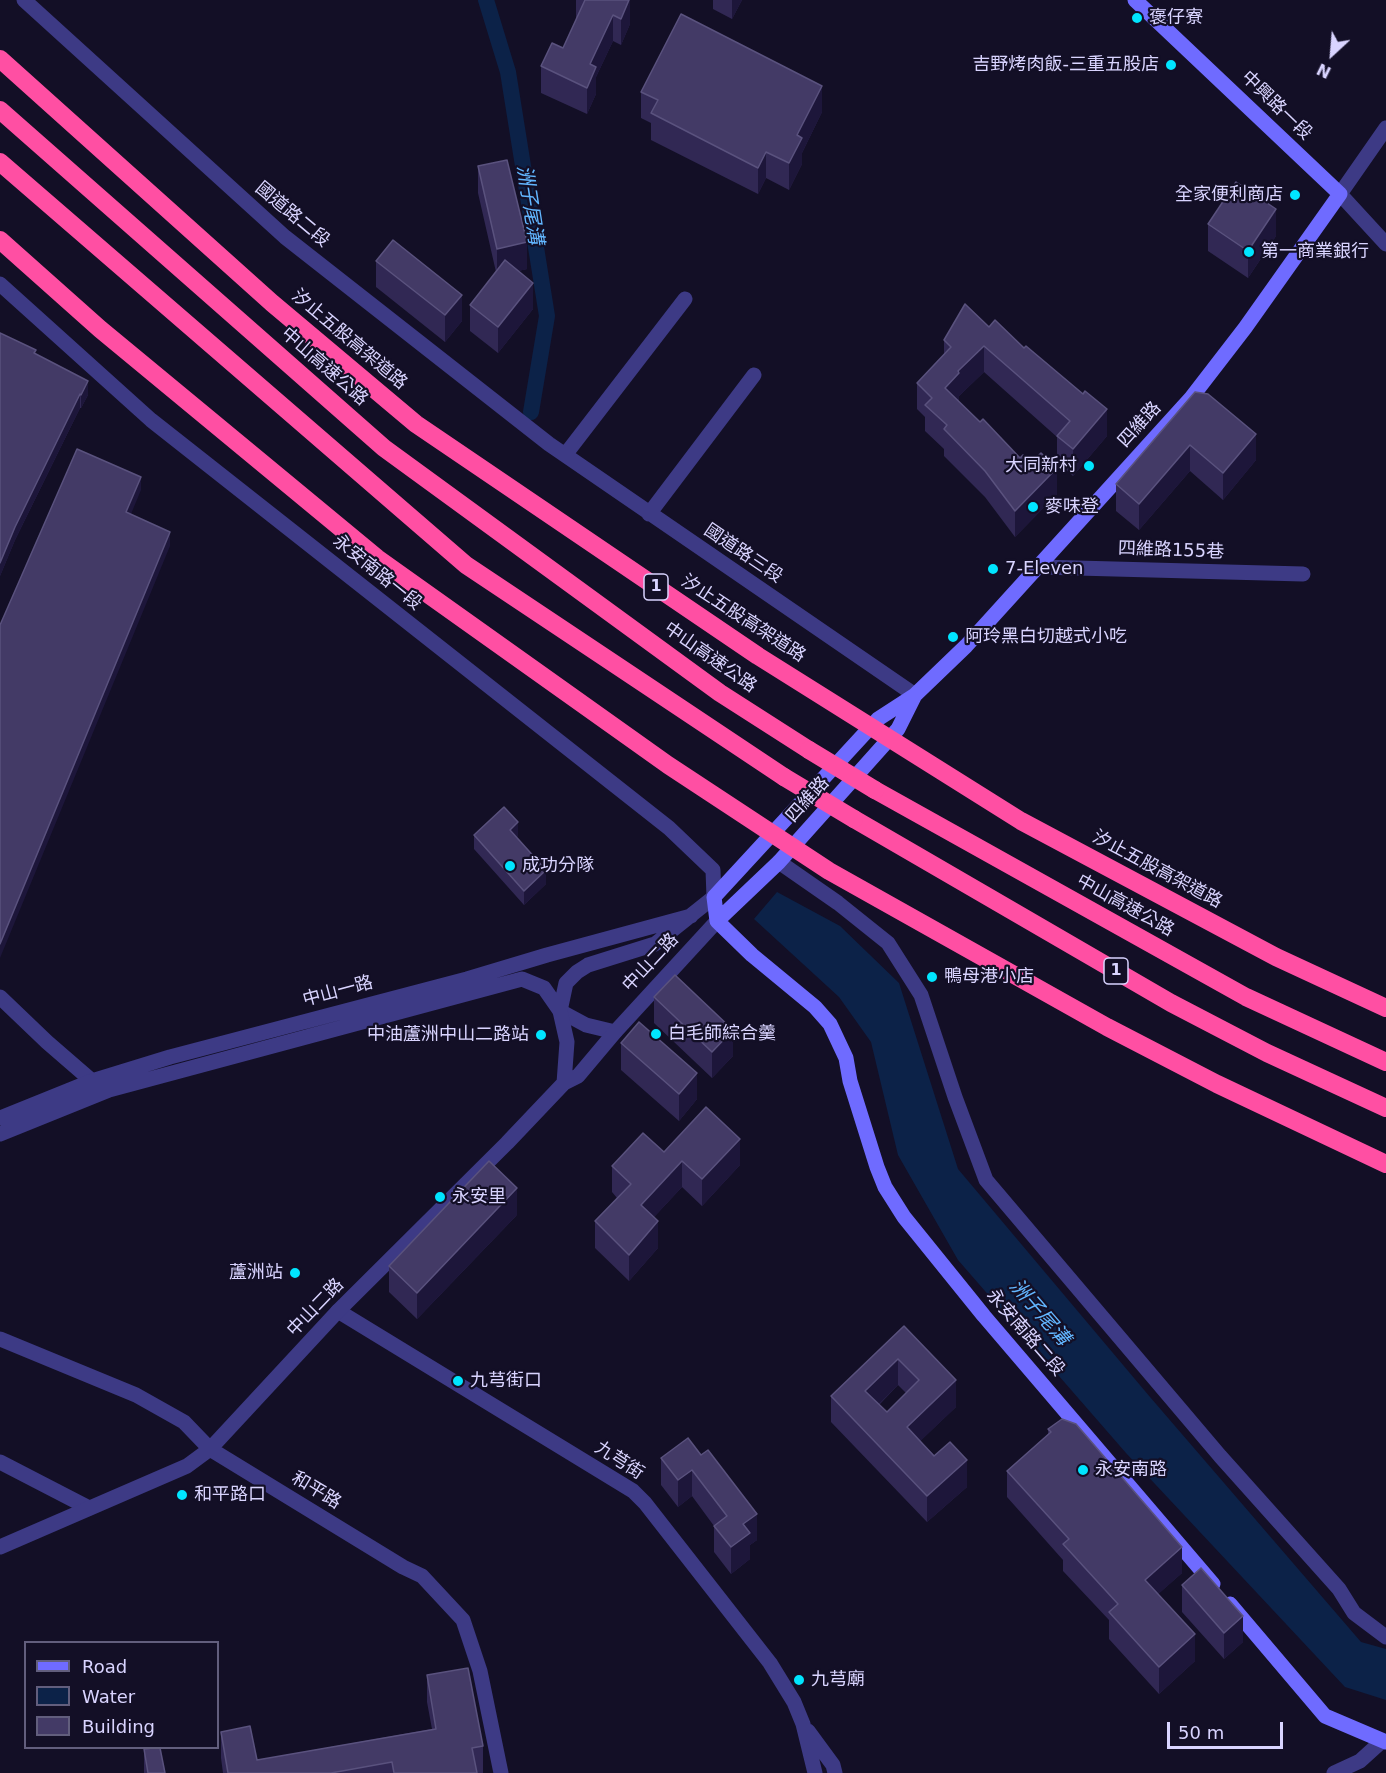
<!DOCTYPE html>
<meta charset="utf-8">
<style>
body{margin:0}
#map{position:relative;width:1386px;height:1773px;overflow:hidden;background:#130f26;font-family:"DejaVu Sans",sans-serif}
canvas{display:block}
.legend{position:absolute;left:24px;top:1641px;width:195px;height:108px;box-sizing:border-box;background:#130f26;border:2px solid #625e7d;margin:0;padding:8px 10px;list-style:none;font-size:18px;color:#d9d4ff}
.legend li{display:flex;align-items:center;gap:12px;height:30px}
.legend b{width:30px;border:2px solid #625e7d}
.north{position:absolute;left:1302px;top:24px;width:60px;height:60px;-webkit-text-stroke:4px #130f26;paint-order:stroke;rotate:206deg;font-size:16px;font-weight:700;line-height:24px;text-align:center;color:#d9d4ff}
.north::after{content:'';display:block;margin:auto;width:21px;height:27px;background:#d9d4ff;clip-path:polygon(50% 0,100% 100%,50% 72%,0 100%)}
.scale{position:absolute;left:1167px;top:1722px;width:116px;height:27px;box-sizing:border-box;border:3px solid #d9d4ff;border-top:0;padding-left:8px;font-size:18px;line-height:21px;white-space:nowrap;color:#d9d4ff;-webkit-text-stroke:4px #130f26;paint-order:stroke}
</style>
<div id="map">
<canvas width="1386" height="1773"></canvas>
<ul class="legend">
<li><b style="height:8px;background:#6f6bff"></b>Road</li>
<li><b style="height:16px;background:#0c2248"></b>Water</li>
<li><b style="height:16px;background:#433a66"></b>Building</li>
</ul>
<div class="north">N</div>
<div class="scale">50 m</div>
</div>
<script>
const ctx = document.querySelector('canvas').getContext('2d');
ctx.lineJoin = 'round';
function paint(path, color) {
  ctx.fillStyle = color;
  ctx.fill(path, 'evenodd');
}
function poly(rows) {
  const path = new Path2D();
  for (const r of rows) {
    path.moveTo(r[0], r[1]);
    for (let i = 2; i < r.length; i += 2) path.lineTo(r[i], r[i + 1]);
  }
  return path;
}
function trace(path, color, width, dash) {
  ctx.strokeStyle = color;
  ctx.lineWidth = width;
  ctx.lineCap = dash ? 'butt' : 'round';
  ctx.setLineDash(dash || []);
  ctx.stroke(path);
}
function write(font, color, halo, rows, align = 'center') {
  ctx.font = font + ' "DejaVu Sans","Noto Sans TC",sans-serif';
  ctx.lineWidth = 4.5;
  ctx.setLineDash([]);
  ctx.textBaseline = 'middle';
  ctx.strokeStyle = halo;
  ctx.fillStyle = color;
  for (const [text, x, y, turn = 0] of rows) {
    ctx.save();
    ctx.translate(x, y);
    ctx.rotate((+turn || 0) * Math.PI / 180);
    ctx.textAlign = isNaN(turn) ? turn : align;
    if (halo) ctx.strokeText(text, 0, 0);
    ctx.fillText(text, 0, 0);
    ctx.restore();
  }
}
const water = poly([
 [777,892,840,926,899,983,958,1169,1150,1397,1361,1642,1386,1649,1386,1700,1345,1687,1126,1453,958,1260,898,1155,871,1042,839,997,754,919]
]);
const canal = poly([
 [486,0,508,72,547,316,531,412]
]);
const minor = poly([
 [24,0,285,237,549,444,915,695],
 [0,284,151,420,669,828,713,870,714,897],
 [565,455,685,299],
 [649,514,754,375],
 [1039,567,1303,574],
 [779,862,838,903,888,943,921,995,955,1097,986,1180,1220,1456,1339,1589,1354,1613,1386,1637],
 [0,997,47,1042,92,1081],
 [560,1011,586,1025,615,1032],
 [338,1311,633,1491,645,1503,770,1663,794,1702,803,1724,815,1773],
 [0,1462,89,1508],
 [808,1731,833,1765,835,1773],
 [1334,1773,1360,1761,1382,1741]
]);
const tertiary = poly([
 [1386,128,1340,194,1386,244],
 [560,1011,566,983,577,972,588,965,655,944,714,897],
 [0,1118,92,1081,170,1057,467,979,547,955,691,916],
 [0,1134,109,1090,522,979,544,988,560,1011,567,1042,564,1083],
 [0,1339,136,1395,184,1422,210,1449,403,1567,422,1576,463,1620,480,1671,501,1773],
 [0,1547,187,1466,210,1449,338,1311,507,1143,564,1083,578,1076,615,1032,717,921]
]);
const secondary = poly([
 [1135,0,1340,194,1245,328,1191,398,966,646,915,695,878,719,714,897,717,921,752,955,815,1007,830,1024,846,1058,850,1081,877,1167,885,1187,904,1217,984,1316,1213,1584],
 [717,921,779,862,898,729,914,697],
 [1230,1604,1325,1716,1386,1742]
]);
const motorway = poly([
 [0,110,384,448,720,693,809,750],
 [0,162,466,565,784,777],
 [875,790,1246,997,1386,1062],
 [854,819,1171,1003,1267,1053,1386,1108]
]);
const motorwayBridge = poly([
 [0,59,272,303,416,424,758,656,1021,821,1276,957,1386,1008],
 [0,240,100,329,377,558,668,765,829,871,1107,1027,1217,1084,1386,1164],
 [809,750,875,790],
 [784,777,854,819]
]);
const wall = poly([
 [576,0,630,0,630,24,621,45,613,41,596,77,596,94,587,114,541,93,541,66,563,48,576,20],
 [713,0,742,0,732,19,713,9],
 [641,92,822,112,802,153,802,164,789,190,766,178,758,194,651,140,651,123,641,118],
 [478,166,527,269,518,271,533,309,498,353,470,331,470,305,496,272,478,193],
 [1208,224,1276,236,1248,278,1208,251],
 [376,261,462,321,445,342,376,287],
 [965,304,1107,436,1073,476,1057,462,1057,437,984,372,959,396,959,399,958,401,1020,458,1057,494,1015,537,985,497,944,456,944,449,925,431,925,417,917,409,917,383,944,354,944,340],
 [0,333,36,354,88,395,81,408,80,408,15,540,0,576],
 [1195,392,1256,460,1223,500,1190,471,1139,530,1116,511,1116,484],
 [474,835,518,836,516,837,546,884,524,905,474,849],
 [654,997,733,1056,712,1078,654,1023],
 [621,1043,697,1099,679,1121,621,1070],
 [664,1152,740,1165,702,1206,682,1187,654,1217,658,1248,629,1281,595,1248,595,1221,617,1198,612,1192,612,1166],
 [517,1215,417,1319,389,1292,389,1266],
 [904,1326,956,1407,920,1441,967,1487,927,1522,831,1422,831,1396],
 [898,1385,906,1393,887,1412,879,1405],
 [1048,1429,1182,1573,1158,1594,1195,1661,1159,1694,1109,1639,1109,1620,1063,1571,1063,1560,1007,1497,1007,1471,1048,1434],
 [701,1455,757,1540,750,1545,750,1559,731,1574,714,1552,714,1526,692,1496,678,1507,661,1485,661,1458],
 [1182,1585,1243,1642,1224,1659,1182,1612],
 [427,1675,483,1746,483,1773,223,1773,221,1758,221,1732,257,1760,432,1729,427,1702],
 [144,1749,165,1773,144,1773]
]);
const shadedWall = poly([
 [629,0,630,0,630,24,621,45,621,19],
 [732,0,742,0,732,19],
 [613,15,613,41,596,77,596,94,587,114,587,88,590,64],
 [822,86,822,112,802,153,802,164,789,190,789,163,797,135],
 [766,152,766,178,758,194,758,168],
 [1276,209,1276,236,1248,278,1248,251],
 [527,242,527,269,497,276,497,249],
 [533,283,533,309,498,353,498,327],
 [462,295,462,321,445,342,445,315],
 [984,346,984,372,959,396,959,399,945,414,945,388,958,371],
 [88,381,88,395,81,408,81,395],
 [80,394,80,408,15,540,0,576,0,563,15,527],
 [1107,409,1107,436,1073,476,1073,449],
 [1256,434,1256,460,1223,500,1223,473],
 [1190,445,1190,471,1139,530,1139,504],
 [1057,468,1057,494,1015,537,1015,511],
 [141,477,141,490,126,526,126,512],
 [170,532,170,546,0,958,0,944],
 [518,822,518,836,510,843,510,830],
 [546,870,546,884,524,905,524,891],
 [733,1030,733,1056,712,1078,712,1052],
 [697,1073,697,1099,679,1121,679,1094],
 [740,1139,740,1165,702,1206,702,1179],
 [682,1161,682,1187,641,1231,641,1205],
 [517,1188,517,1215,417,1319,417,1293],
 [658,1221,658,1248,629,1281,629,1255],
 [898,1359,898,1385,865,1418,865,1391],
 [956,1380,956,1407,907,1454,907,1427],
 [967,1460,967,1487,927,1522,927,1496],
 [692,1470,692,1496,678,1507,678,1480],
 [757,1514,757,1540,750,1545,750,1559,731,1574,731,1547,743,1524],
 [1182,1547,1182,1573,1145,1606,1145,1580],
 [1243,1616,1243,1642,1224,1659,1224,1633],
 [1195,1634,1195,1661,1159,1694,1159,1667]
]);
const building = poly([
 [585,0,629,0,621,19,613,15,590,64,596,67,587,88,541,66,552,43,563,48,585,0],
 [681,14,822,86,797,135,802,138,789,163,766,152,758,168,651,113,658,100,641,92,681,14],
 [507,160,527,242,497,249,478,166,507,160],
 [1236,182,1276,209,1248,251,1208,224,1236,182],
 [393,240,462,295,445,315,376,261,393,240],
 [505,260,533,283,498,327,470,305,505,260],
 [965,304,989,327,995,320,1024,348,1026,346,1083,394,1085,391,1107,409,1073,449,1057,436,1070,421,984,346,958,371,959,373,945,388,980,422,983,419,1020,458,1023,455,1031,463,1041,453,1057,468,1015,511,985,471,944,429,947,425,925,405,932,398,917,383,951,347,944,340,965,304],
 [0,333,36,350,34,353,88,381,81,395,80,394,15,527,0,563,0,333],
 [1195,392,1208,394,1256,434,1223,473,1190,445,1139,504,1116,484,1195,392],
 [77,449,141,477,126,512,170,532,0,944,0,625,77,449],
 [504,807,518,822,510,830,546,870,524,891,474,835,504,807],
 [675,975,733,1030,712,1052,654,997,675,975],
 [639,1022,697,1073,679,1094,621,1043,639,1022],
 [706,1107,740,1139,702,1179,682,1161,641,1205,658,1221,629,1255,595,1221,631,1184,612,1166,643,1133,664,1152,706,1107],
 [489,1161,517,1188,417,1293,389,1266,489,1161],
 [904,1326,956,1380,907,1427,934,1456,950,1442,967,1460,927,1496,831,1396,904,1326],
 [898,1359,919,1380,887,1412,865,1391,898,1359],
 [1062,1419,1076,1424,1182,1547,1145,1580,1195,1634,1159,1667,1109,1612,1118,1604,1063,1544,1069,1539,1007,1471,1051,1432,1048,1429,1062,1419],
 [688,1438,701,1455,708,1450,757,1514,743,1524,750,1533,731,1547,714,1526,727,1516,692,1470,678,1480,661,1458,688,1438],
 [1201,1568,1243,1616,1224,1633,1182,1585,1201,1568],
 [468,1668,483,1746,472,1748,477,1773,394,1773,392,1762,331,1773,228,1773,221,1732,250,1726,257,1760,436,1729,427,1675,468,1668],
 [153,1748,160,1748,165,1773,148,1773,144,1749,153,1748]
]);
const markers = [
 [1137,18,6,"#00e5ff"],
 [1171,65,6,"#00e5ff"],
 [1295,195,6,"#00e5ff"],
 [1249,252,6,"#00e5ff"],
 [1089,466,6,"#00e5ff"],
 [1033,507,6,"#00e5ff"],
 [993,569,6,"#00e5ff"],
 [953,637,6,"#00e5ff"],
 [510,866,6,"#00e5ff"],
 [932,977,6,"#00e5ff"],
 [656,1034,6,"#00e5ff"],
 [541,1035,6,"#00e5ff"],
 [440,1197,6,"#00e5ff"],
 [295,1273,6,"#00e5ff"],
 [458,1381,6,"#00e5ff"],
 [1083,1470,6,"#00e5ff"],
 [182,1495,6,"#00e5ff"],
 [799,1680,6,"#00e5ff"]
];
const shields = [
 [656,587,24],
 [1116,971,24]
];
const shieldNames = [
 ["1",656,587],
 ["1",1116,971]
];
const poiNames = [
 ["褒仔寮",1149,18],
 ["吉野烤肉飯-三重五股店",1159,65,"right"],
 ["全家便利商店",1283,195,"right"],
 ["第一商業銀行",1261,252],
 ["大同新村",1077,466,"right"],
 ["麥味登",1045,507],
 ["7-Eleven",1005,569],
 ["阿玲黑白切越式小吃",965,637],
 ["成功分隊",522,866],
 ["鴨母港小店",944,977],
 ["白毛師綜合羹",668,1034],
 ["中油蘆洲中山二路站",529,1035,"right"],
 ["永安里",452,1197],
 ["蘆洲站",283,1273,"right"],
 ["九芎街口",470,1381],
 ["永安南路",1095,1470],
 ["和平路口",194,1495],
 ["九芎廟",811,1680]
];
const streetNames = [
 ["中興路一段",1276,106,44],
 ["國道路二段",292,215,40],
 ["汐止五股高架道路",349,340,40],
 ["中山高速公路",324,367,41],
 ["四維路",1140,425,-48],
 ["四維路155巷",1171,551,2],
 ["國道路三段",743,554,34],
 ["永安南路一段",377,573,39],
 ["汐止五股高架道路",743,619,33],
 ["中山高速公路",710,658,35],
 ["四維路",808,800,-48],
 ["汐止五股高架道路",1157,870,28],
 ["中山高速公路",1125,906,29],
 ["中山二路",651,963,-47],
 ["中山一路",338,992,-15],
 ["中山二路",316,1308,-46],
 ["永安南路二段",1025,1333,49],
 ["九芎街",619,1461,33],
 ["和平路",316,1491,31]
];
const waterNames = [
 ["洲子尾溝",529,205,81],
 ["洲子尾溝",1039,1313,49]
];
paint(water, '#0c2248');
trace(canal, '#0c2248', 16);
trace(minor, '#3d3a85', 15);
trace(tertiary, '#3d3a85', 15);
trace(secondary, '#6f6bff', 15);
trace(motorway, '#ff4fa3', 18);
trace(motorwayBridge, '#ff4fa3', 18);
paint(wall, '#312854');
paint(shadedWall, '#1d163a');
paint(building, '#433a66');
trace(building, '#5a527e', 1.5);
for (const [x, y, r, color] of markers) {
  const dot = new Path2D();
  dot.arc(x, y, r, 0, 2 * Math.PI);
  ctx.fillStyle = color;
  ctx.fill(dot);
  trace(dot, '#130f26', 2);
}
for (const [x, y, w] of shields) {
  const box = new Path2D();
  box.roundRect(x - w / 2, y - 13, w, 26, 4.5);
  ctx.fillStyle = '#130f26';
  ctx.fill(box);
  trace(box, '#d9d4ff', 1.5);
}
write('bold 16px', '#d9d4ff', null, shieldNames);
write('18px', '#d9d4ff', '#130f26', poiNames, 'left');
write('18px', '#d9d4ff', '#130f26', streetNames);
write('italic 20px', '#62b6ff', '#130f26', waterNames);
</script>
